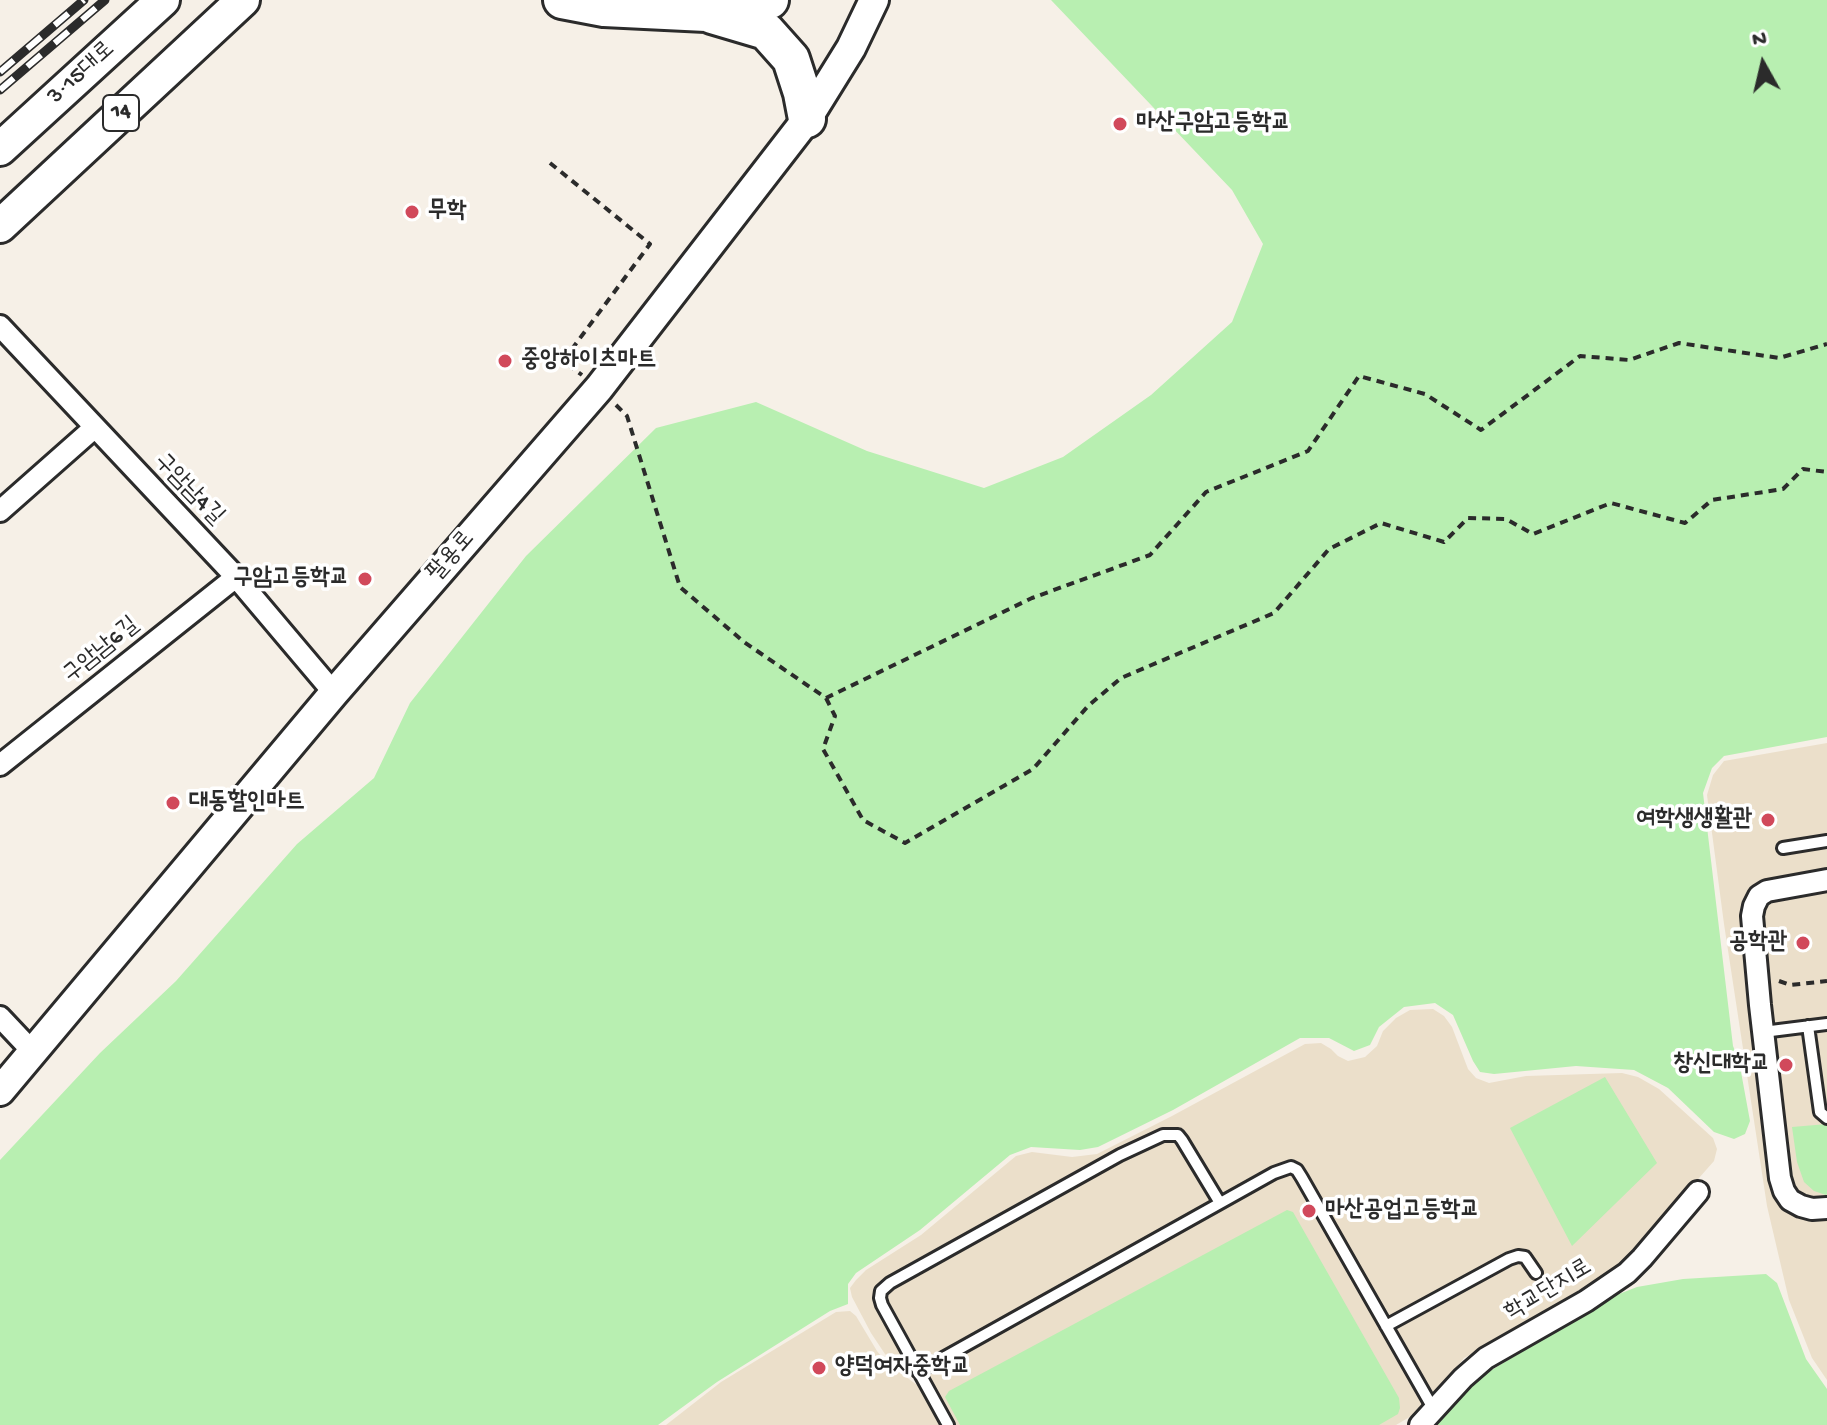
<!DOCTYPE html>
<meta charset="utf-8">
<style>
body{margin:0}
#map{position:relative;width:1827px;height:1425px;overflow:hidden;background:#f6f0e7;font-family:"Gochi Hand",sans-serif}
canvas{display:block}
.north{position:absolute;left:1723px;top:24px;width:80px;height:80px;-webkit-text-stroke:6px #fff;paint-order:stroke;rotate:352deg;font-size:22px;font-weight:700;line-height:32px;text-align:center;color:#2b2b2b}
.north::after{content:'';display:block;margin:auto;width:28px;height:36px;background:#2b2b2b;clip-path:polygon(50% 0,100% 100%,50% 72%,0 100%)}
</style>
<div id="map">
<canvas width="1827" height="1425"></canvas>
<div class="north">N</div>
</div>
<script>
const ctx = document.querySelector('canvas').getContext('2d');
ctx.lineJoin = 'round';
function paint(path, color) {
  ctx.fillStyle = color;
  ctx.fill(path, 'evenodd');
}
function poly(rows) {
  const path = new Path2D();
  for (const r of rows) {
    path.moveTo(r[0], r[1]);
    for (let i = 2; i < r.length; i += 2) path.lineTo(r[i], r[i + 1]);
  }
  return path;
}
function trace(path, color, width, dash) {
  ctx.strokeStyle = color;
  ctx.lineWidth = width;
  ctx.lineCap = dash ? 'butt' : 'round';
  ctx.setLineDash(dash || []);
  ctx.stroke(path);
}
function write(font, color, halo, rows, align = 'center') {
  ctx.font = font + ' "Gochi Hand","Poor Story",sans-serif';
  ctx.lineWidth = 7;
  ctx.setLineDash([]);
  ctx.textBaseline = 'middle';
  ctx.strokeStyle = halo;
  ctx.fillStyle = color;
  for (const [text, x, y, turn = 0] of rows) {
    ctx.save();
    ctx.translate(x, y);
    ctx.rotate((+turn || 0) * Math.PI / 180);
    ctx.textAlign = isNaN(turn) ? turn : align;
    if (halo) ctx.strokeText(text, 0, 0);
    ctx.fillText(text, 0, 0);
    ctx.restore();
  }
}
const built = poly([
 [1827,743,1827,1380,1812,1358,1789,1300,1767,1206,1724,924,1707,795,1713,775,1724,761],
 [1433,1009,1444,1016,1452,1027,1468,1069,1476,1078,1489,1083,1526,1076,1622,1073,1638,1077,1659,1089,1713,1138,1717,1149,1714,1161,1632,1254,1566,1303,1464,1358,1440,1390,1413,1415,1396,1425,956,1425,935,1392,892,1361,885,1354,871,1333,852,1297,850,1288,856,1280,866,1270,921,1235,1016,1156,1032,1152,1072,1157,1097,1154,1172,1116,1305,1044,1321,1043,1331,1049,1338,1056,1348,1061,1365,1057,1377,1046,1383,1031,1396,1018,1410,1010],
 [850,1311,856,1316,877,1351,886,1362,917,1385,926,1397,942,1425,666,1425,721,1382,836,1312]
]);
const green = poly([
 [1051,0,1827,0,1827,737,1724,756,1712,768,1703,793,1733,1046,1739,1061,1750,1121,1745,1134,1734,1139,1714,1132,1668,1088,1634,1070,1576,1066,1494,1074,1480,1072,1473,1061,1453,1015,1435,1003,1404,1007,1379,1027,1370,1045,1354,1051,1329,1038,1300,1038,1173,1110,1098,1147,1080,1150,1031,1147,1010,1155,920,1230,856,1273,848,1284,848,1304,830,1311,717,1382,658,1425,0,1425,0,1160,100,1053,176,981,297,844,374,778,410,703,526,556,656,428,756,402,867,451,984,488,1063,457,1151,395,1232,322,1263,244,1232,190],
 [1605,1077,1657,1163,1572,1246,1510,1128],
 [1827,1124,1827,1194,1826,1195,1814,1191,1804,1182,1797,1162,1792,1127],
 [1287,1210,1293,1212,1399,1398,1400,1408,1398,1414,1379,1425,960,1425,945,1397,949,1391],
 [1766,1274,1777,1283,1806,1359,1827,1389,1827,1425,1433,1425,1470,1387,1490,1371,1614,1296,1637,1287,1683,1279]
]);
const path = poly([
 [550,163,650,244,563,361,582,375],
 [616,405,627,416,680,587,744,642,826,698,1032,598,1150,555,1206,492,1308,451,1359,376,1425,394,1481,430,1580,356,1629,360,1679,343,1779,358,1827,344],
 [826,698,835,716,823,749,863,820,905,843,1033,769,1088,706,1121,678,1274,613,1329,549,1381,523,1444,542,1468,518,1506,519,1533,534,1611,503,1685,523,1712,500,1783,489,1803,469,1827,472],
 [1779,981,1790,985,1827,981]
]);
const lane = poly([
 [1783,848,1827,841],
 [1808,1026,1820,1112,1827,1118],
 [1763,1032,1827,1024],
 [1386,1326,1509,1259,1518,1256,1525,1257,1536,1273],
 [918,1372,1274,1173,1291,1167,1297,1170,1302,1178,1434,1410],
 [948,1425,882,1305,880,1298,881,1291,890,1283,1120,1155,1163,1135,1178,1135,1182,1140,1220,1203]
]);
const street = poly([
 [0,326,236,577,334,693],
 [0,511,94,428],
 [0,765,236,577],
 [1827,880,1767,891,1759,896,1754,906,1752,916,1760,1005,1780,1178,1784,1191,1790,1200,1801,1206,1812,1209,1827,1208],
 [0,1017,33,1052],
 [1420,1425,1463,1378,1486,1358,1586,1301,1627,1273,1642,1258,1698,1192]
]);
const secondary = poly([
 [0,1091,334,693,599,388,807,119,851,48,874,0]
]);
const primary = poly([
 [0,149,163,0],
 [0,226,243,0]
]);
const highway = poly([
 [562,0,604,8,706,13,770,0],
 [712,15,766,31,791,59,802,93,807,119]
]);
const rail = poly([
 [0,72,84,0],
 [0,90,105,0]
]);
const markers = [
 [1120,124,8,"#d1495b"],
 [412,212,8,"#d1495b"],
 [505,361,8,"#d1495b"],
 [365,579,8,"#d1495b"],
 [173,803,8,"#d1495b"],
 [1768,820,8,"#d1495b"],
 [1803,943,8,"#d1495b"],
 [1786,1065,8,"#d1495b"],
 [1309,1211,8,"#d1495b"],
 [819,1368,8,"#d1495b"]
];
const shields = [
 [121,113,36]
];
const shieldNames = [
 ["14",121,113]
];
const streetNames = [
 ["3·15대로",82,74,-42],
 ["구암남4길",188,490,46],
 ["팔용로",452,557,-49],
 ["구암남6길",102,651,-39],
 ["학교단지로",1549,1291,-31]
];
const poiNames = [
 ["마산구암고등학교",1136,124],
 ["무학",428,212],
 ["중앙하이츠마트",521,361],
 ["구암고등학교",349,579,"right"],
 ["대동할인마트",189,803],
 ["여학생생활관",1752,820,"right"],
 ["공학관",1787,943,"right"],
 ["창신대학교",1770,1065,"right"],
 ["마산공업고등학교",1325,1211],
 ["양덕여자중학교",835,1368]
];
paint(built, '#ebdfca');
paint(green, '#b8efb1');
trace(lane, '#2b2b2b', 16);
trace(street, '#2b2b2b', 26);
trace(secondary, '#2b2b2b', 34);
trace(primary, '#2b2b2b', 38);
trace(highway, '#2b2b2b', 42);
trace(path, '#2b2b2b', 4, [8, 6]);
trace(lane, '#fff', 10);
trace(street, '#fff', 20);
trace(secondary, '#fff', 28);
trace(primary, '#fff', 32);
trace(highway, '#fff', 36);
trace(rail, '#2b2b2b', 9);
trace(rail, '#fff', 6, [18]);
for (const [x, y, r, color] of markers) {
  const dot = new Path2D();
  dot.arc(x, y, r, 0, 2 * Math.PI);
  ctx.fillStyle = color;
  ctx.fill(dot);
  trace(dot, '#fff', 3);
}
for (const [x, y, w] of shields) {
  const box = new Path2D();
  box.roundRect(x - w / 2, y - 18, w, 36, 6);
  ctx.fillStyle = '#fff';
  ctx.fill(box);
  trace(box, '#2b2b2b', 2);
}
write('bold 22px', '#2b2b2b', null, shieldNames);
write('24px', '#2b2b2b', '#fff', streetNames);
write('bold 24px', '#2b2b2b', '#fff', poiNames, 'left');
</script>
